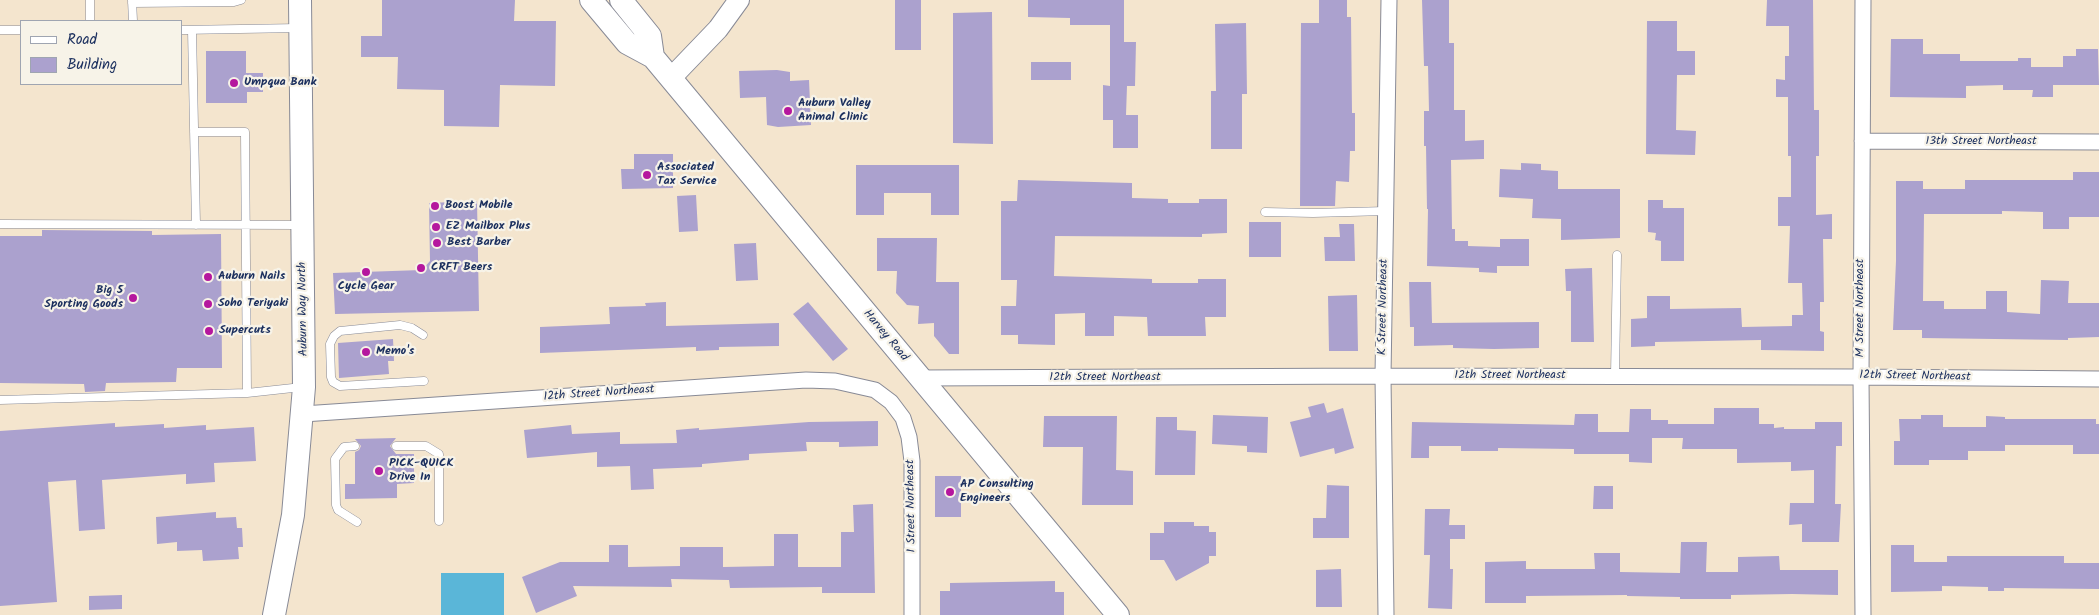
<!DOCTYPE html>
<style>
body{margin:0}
#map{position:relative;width:2099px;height:615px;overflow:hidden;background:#f4e5ce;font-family:Kalam,sans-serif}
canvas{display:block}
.legend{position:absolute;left:20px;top:20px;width:162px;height:65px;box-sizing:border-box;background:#f7f3e8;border:1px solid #9fa5b1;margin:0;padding:6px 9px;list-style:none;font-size:15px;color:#1b2f5e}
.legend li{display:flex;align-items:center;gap:10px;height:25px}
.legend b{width:25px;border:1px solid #9fa5b1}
</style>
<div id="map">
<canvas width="2099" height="615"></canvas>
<ul class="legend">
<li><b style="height:6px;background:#fff"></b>Road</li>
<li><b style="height:14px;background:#aba1ce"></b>Building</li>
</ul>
</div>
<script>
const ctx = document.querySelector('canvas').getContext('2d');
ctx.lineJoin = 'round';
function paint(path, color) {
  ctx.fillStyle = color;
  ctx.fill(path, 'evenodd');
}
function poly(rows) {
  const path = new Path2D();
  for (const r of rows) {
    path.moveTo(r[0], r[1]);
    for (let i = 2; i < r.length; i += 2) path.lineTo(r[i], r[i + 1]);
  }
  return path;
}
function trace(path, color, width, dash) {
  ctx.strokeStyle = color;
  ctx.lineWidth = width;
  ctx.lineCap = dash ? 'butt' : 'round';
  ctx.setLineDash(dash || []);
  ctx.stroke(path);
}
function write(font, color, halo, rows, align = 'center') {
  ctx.font = font + ' Kalam,sans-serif';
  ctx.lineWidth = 4.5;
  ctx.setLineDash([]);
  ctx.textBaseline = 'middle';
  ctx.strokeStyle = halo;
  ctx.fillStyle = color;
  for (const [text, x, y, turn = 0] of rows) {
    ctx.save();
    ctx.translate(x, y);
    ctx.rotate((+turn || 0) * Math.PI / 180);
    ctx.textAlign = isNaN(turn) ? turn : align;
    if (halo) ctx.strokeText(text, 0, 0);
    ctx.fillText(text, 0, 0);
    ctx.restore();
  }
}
const water = poly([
 [441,573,504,573,504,615,441,615]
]);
const building = poly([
 [382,0,515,0,514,21,556,21,555,86,500,85,499,127,444,126,444,90,397,89,398,57,361,57,361,36,382,36],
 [895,0,921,0,921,50,895,50],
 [1028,0,1124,0,1124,42,1136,42,1135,86,1127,86,1126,115,1138,115,1138,148,1113,148,1113,120,1103,120,1103,85,1110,86,1110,25,1070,25,1070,18,1028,17],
 [1319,0,1347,0,1347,17,1351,17,1352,113,1355,113,1355,151,1350,151,1349,182,1336,181,1335,206,1300,206,1301,23,1319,23],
 [1422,0,1449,0,1449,43,1454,43,1454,110,1465,110,1465,141,1484,140,1484,159,1451,160,1452,229,1455,229,1455,241,1468,241,1468,246,1500,247,1500,239,1529,239,1529,266,1497,266,1497,273,1479,272,1479,268,1427,266,1428,209,1427,209,1426,146,1424,146,1424,111,1429,111,1428,66,1424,66],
 [1767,0,1813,0,1814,110,1819,110,1819,156,1816,156,1816,215,1832,214,1832,239,1823,239,1824,302,1820,302,1820,331,1824,332,1824,351,1761,350,1761,340,1655,342,1655,346,1631,347,1631,319,1647,318,1647,296,1670,296,1670,309,1741,308,1742,327,1792,326,1792,315,1803,315,1802,283,1788,283,1790,226,1778,226,1778,197,1791,197,1791,156,1788,156,1788,97,1776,97,1776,79,1785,80,1785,56,1789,56,1789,26,1766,26],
 [992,12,993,144,953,143,953,13],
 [1647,21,1677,21,1677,51,1695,51,1695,75,1677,75,1676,130,1696,131,1695,155,1646,154],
 [1246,23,1247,94,1242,94,1242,149,1211,149,1211,91,1216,91,1215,24],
 [1891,39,1923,39,1923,54,1960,54,1960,61,2018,61,2018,58,2031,58,2031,67,2063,67,2063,56,2076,56,2076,49,2098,49,2099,85,2053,85,2053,97,2032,97,2033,90,2003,90,2003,85,1966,86,1966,98,1890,97],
 [206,51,246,51,246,73,263,73,263,92,247,92,247,103,206,103],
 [1031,62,1071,62,1071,80,1031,80],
 [777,70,790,72,790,81,809,80,811,125,778,127,767,125,766,97,740,98,739,71],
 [634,154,673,154,673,188,622,189,621,169,634,169],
 [1521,163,1541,164,1541,170,1558,171,1558,189,1620,189,1620,238,1561,240,1561,219,1532,218,1533,199,1499,197,1500,169,1521,170],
 [856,165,959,165,959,215,931,215,931,193,884,193,884,215,856,215],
 [2073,172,2099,172,2099,217,2069,217,2069,229,2043,229,2043,212,2002,211,2002,214,1924,214,1923,301,1944,301,1944,309,1986,309,1986,291,2007,291,2007,312,2040,314,2041,280,2069,281,2068,303,2099,303,2099,337,2068,338,2068,340,1922,338,1922,330,1893,330,1896,261,1896,181,1923,181,1923,189,1965,189,1965,180,2073,180],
 [1018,180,1132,183,1132,198,1168,199,1168,203,1199,203,1199,199,1227,199,1227,233,1202,234,1202,237,1055,236,1054,276,1152,279,1152,283,1198,283,1198,279,1226,279,1226,317,1205,317,1206,336,1148,336,1147,317,1114,316,1114,336,1085,336,1085,313,1055,314,1055,345,1018,344,1018,335,1001,335,1001,306,1016,306,1017,280,1001,280,1001,201,1017,201],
 [696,195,698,231,679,232,677,196],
 [1648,200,1663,200,1663,208,1684,208,1684,261,1661,261,1661,241,1655,240,1656,233,1648,232],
 [477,201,479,311,335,314,333,273,422,270,430,261,429,203],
 [1249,222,1281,222,1281,257,1249,257],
 [1339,224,1354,224,1355,261,1325,261,1324,237,1340,237],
 [42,230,152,231,152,235,221,234,222,368,177,368,176,382,106,383,105,391,85,392,84,384,0,383,0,236,42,236],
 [877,238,937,238,936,282,959,282,959,354,949,354,934,336,934,323,918,324,919,306,907,305,896,293,897,271,877,271],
 [756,243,758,280,736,281,734,244],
 [1592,268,1594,342,1571,342,1571,291,1566,291,1565,269],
 [1409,282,1431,282,1432,323,1539,322,1539,348,1494,349,1453,348,1453,345,1414,346,1414,327,1410,327],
 [1357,295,1358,351,1329,351,1328,296],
 [666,302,666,326,779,323,779,346,719,347,719,350,696,351,696,347,540,353,540,327,610,324,609,307,646,306,645,303],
 [808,302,848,349,833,361,793,314],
 [393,339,394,361,388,361,389,374,339,378,338,343],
 [1324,403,1327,413,1343,408,1354,448,1335,454,1334,448,1300,457,1290,422,1311,417,1308,407],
 [1714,408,1759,408,1759,424,1774,424,1774,428,1784,427,1784,429,1815,429,1815,422,1842,422,1842,446,1836,446,1835,504,1841,504,1839,542,1802,542,1802,524,1789,525,1790,503,1814,503,1814,470,1791,471,1791,462,1737,463,1737,449,1682,449,1683,438,1652,438,1652,463,1629,462,1629,454,1574,454,1574,449,1498,448,1498,451,1461,451,1461,446,1429,446,1429,458,1411,458,1412,422,1574,425,1575,414,1598,414,1598,432,1629,432,1630,409,1651,409,1651,420,1668,420,1668,424,1714,424],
 [1213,415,1268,417,1267,453,1247,452,1247,446,1212,444],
 [1921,415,1943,415,1943,427,1986,427,1986,416,2005,417,2005,419,2096,419,2096,424,2099,424,2099,454,2073,454,2073,445,2005,445,2005,451,1968,451,1968,460,1929,460,1929,465,1894,465,1894,441,1900,441,1899,419,1921,419],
 [1044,416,1117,416,1116,470,1133,471,1133,505,1082,505,1083,447,1043,447],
 [1156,417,1177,417,1177,430,1196,431,1195,475,1155,475],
 [878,421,878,446,839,447,839,442,806,442,807,451,749,454,749,460,702,464,702,467,653,469,654,489,631,490,630,466,597,467,597,452,527,458,524,430,571,425,572,434,620,432,620,444,677,443,676,430,699,428,699,430,809,422],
 [115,423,115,427,164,424,164,428,206,425,206,430,254,427,256,461,214,463,215,482,186,484,186,474,102,480,105,529,79,531,76,480,48,482,57,602,0,606,0,431],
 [396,438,390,446,396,454,414,454,414,483,397,484,397,498,345,499,345,484,355,484,355,452,359,450,361,446,355,439],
 [935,476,961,476,961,517,935,517],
 [1327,485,1349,486,1349,538,1313,538,1313,518,1326,518],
 [1594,486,1613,486,1613,509,1593,509],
 [873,504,875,593,822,593,822,587,730,588,729,580,671,579,672,587,573,586,577,596,536,613,522,577,560,562,609,562,609,545,628,545,628,567,680,566,680,547,723,547,723,567,774,566,774,534,798,534,798,567,841,567,841,532,854,532,853,505],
 [1425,509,1450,509,1449,525,1465,525,1465,539,1450,539,1450,569,1453,569,1452,609,1428,608,1430,555,1424,555],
 [216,512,216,518,236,517,237,528,242,528,243,547,238,547,239,559,203,561,202,550,177,551,177,542,157,544,156,517],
 [1164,522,1194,522,1194,526,1209,526,1209,532,1216,532,1216,556,1209,556,1209,563,1176,581,1164,560,1150,560,1150,533,1164,533],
 [1681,542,1707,542,1706,572,1738,572,1738,557,1779,556,1780,570,1838,570,1838,595,1792,594,1731,595,1731,599,1680,599,1680,597,1627,596,1627,595,1526,596,1526,603,1485,603,1485,562,1526,561,1526,569,1595,569,1594,553,1620,553,1620,572,1680,573],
 [1891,545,1914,545,1914,562,1947,562,1947,556,2064,556,2064,563,2099,563,2099,589,2004,588,2004,591,1988,591,1988,587,1942,586,1942,591,1891,592],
 [1341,569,1342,607,1316,607,1316,570],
 [1055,581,1055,592,1064,592,1064,615,940,615,940,591,950,591,950,583],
 [122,595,122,609,89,610,89,596]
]);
const service = poly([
 [90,0,90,21],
 [132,0,133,21],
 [132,3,234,2,241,0],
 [0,30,21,30],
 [181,30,299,28],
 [192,30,196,225],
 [194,132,245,132,247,393,302,387],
 [1265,212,1313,213,1386,211],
 [0,224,300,225],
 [423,335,412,328,400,325,340,331,334,336,330,344,331,377,333,382,340,386,424,381],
 [1615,376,1617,255],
 [0,400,247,393],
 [355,446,344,447,335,459,336,505,338,510,357,522],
 [396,446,426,446,439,454,439,521]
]);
const minor = poly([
 [1862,141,2099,142],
 [920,378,1383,376,1861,377,2099,379],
 [303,414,806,380,835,381,875,390,891,402,903,418,909,437,912,461,912,615],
 [1386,615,1383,376,1389,0],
 [1863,615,1861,377,1863,0]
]);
const tertiary = poly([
 [671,78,718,29,739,0]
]);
const secondary = poly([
 [591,0,627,43,653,57,1118,615],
 [621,0,650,36,653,57],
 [274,615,293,515,304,387,300,0]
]);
const markers = [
 [234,83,5,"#b5179e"],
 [788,111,5,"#b5179e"],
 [647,175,5,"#b5179e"],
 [435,206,5,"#b5179e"],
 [436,227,5,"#b5179e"],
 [437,243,5,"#b5179e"],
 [421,268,5,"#b5179e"],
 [366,272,5,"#b5179e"],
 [208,277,5,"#b5179e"],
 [133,298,5,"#b5179e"],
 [208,304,5,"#b5179e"],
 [209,331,5,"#b5179e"],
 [366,352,5,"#b5179e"],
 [379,471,5,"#b5179e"],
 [950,492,5,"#b5179e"]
];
const poiNames = [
 ["Umpqua Bank",244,83],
 ["Auburn Valley",798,104],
 ["Animal Clinic",798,118],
 ["Associated",657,168],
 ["Tax Service",657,182],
 ["Boost Mobile",445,206],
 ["EZ Mailbox Plus",446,227],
 ["Best Barber",447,243],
 ["CRFT Beers",431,268],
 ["Auburn Nails",218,277],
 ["Cycle Gear",366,287,"center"],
 ["Big 5",123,291,"right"],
 ["Sporting Goods",123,305,"right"],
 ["Soho Teriyaki",218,304],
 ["Supercuts",219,331],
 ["Memo's",376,352],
 ["PICK-QUICK",389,464],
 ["Drive In",389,478],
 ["AP Consulting",960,485],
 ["Engineers",960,499]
];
const streetNames = [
 ["13th Street Northeast",1981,142],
 ["K Street Northeast",1384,307,-89],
 ["M Street Northeast",1861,308,-90],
 ["Auburn Way North",304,309,-91],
 ["Harvey Road",885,336,50],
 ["12th Street Northeast",1510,376],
 ["12th Street Northeast",1915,377,1],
 ["12th Street Northeast",1105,378],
 ["12th Street Northeast",599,394,-4],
 ["I Street Northeast",912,506,-91]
];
paint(water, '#5ab6d8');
paint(building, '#aba1ce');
trace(service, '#888a96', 9);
trace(minor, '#888a96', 17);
trace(tertiary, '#888a96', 22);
trace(secondary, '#888a96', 24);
trace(service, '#fff', 8);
trace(minor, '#fff', 15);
trace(tertiary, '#fff', 20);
trace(secondary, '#fff', 22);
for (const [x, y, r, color] of markers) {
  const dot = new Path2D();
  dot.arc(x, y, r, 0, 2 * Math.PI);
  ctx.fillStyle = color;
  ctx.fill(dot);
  trace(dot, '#f7f3e8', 2);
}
write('bold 12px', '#1b2f5e', '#f7f3e8', poiNames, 'left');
write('12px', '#1b2f5e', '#f7f3e8', streetNames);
</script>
